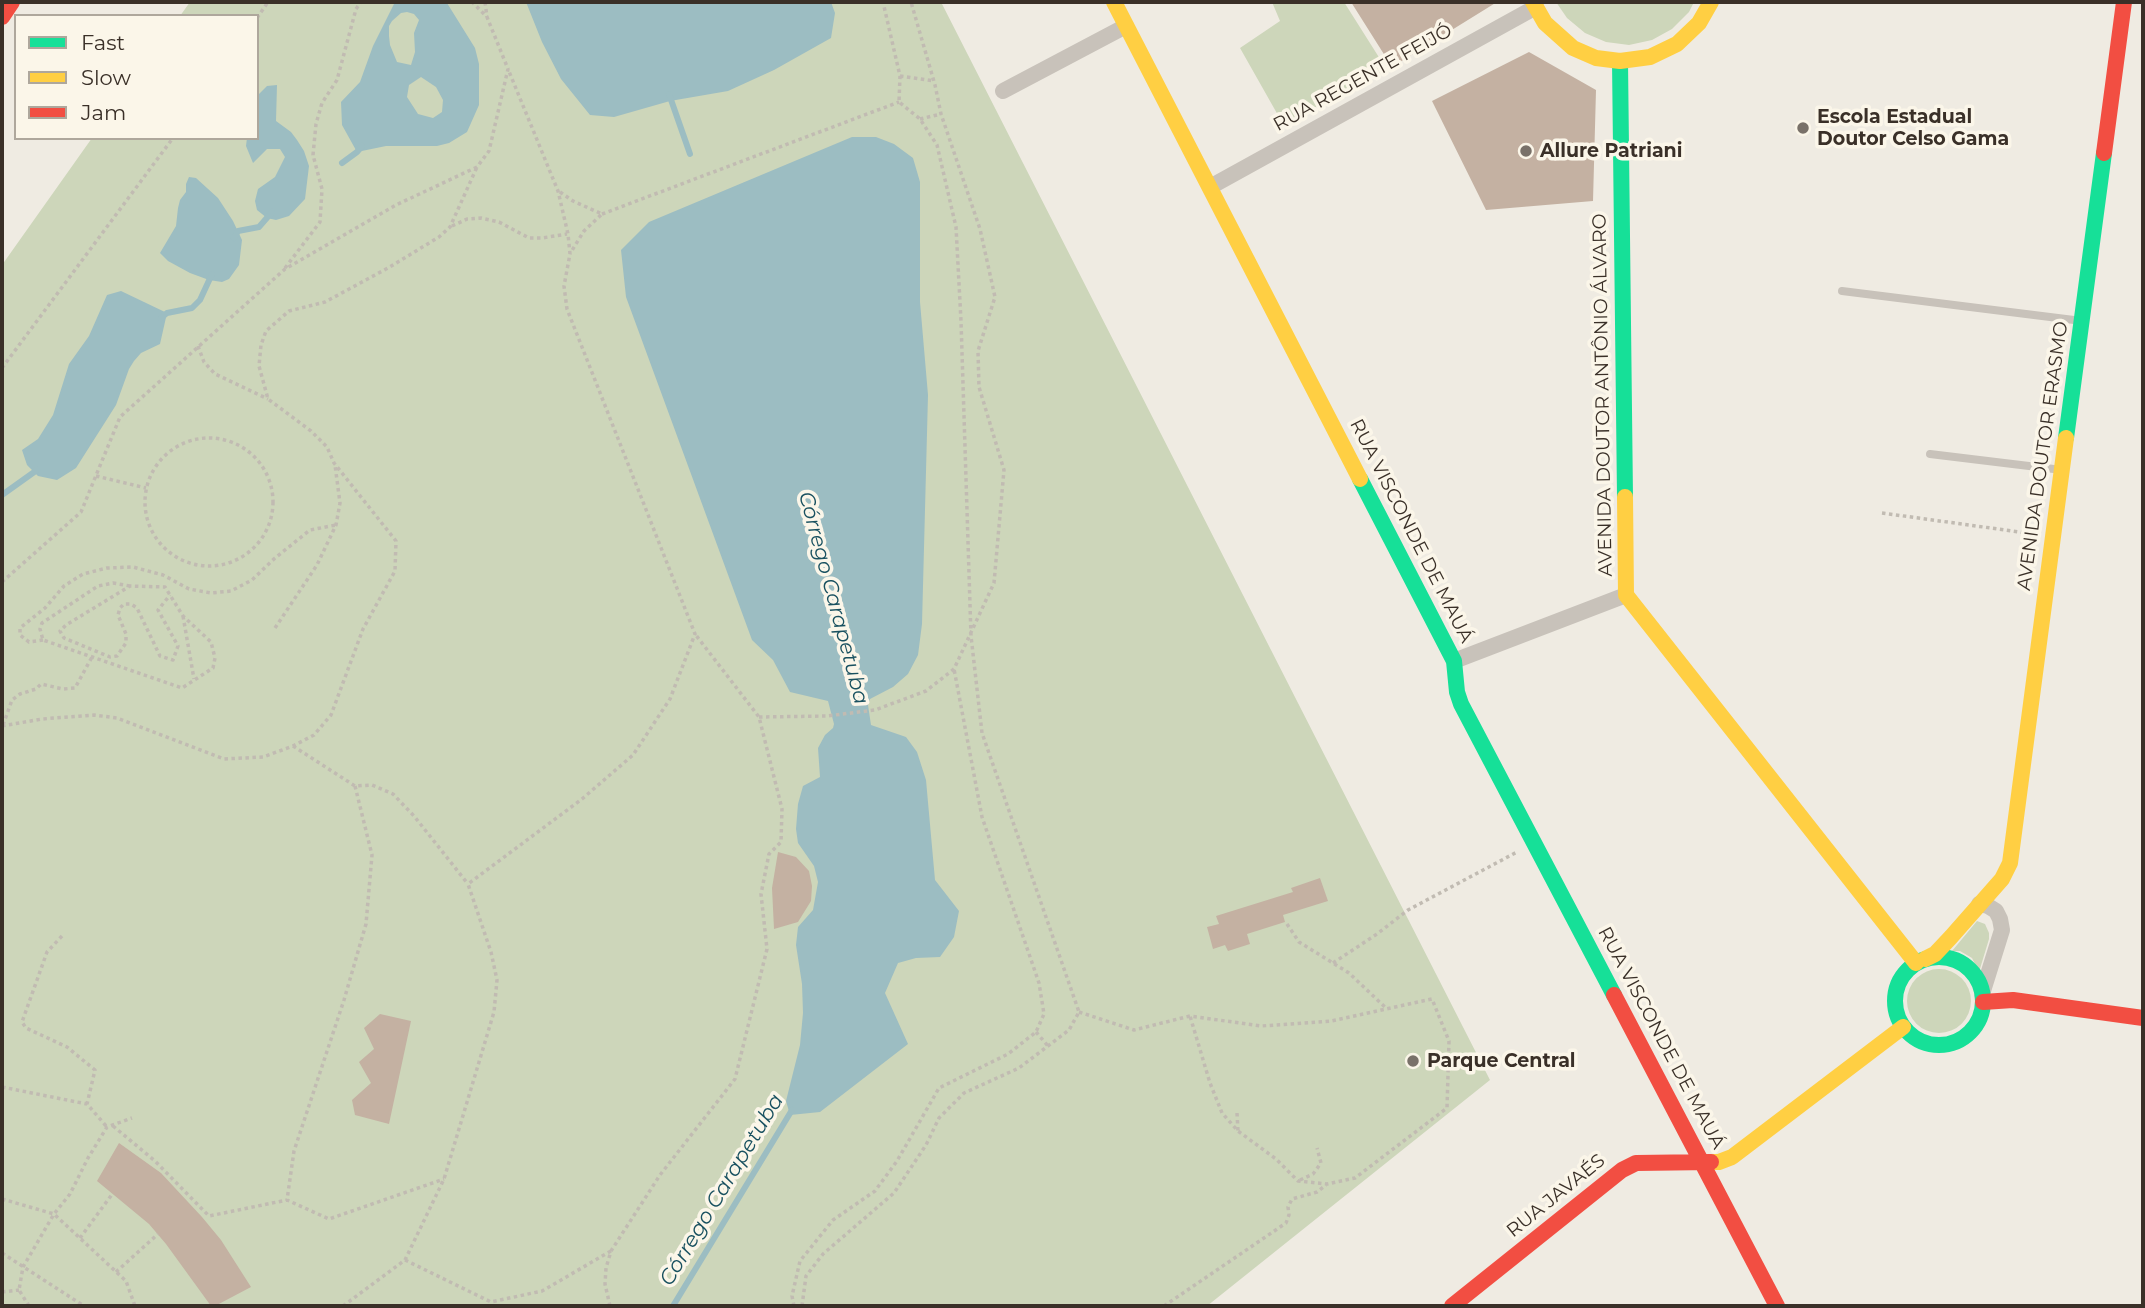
<!DOCTYPE html>
<meta charset="utf-8">
<style>
body{margin:0}
#map{position:relative;width:2145px;height:1308px;overflow:hidden;background:#efebe2;font-family:Montserrat,sans-serif}
canvas{display:block}
.frame{position:absolute;inset:0;border:4px solid #3a3028;pointer-events:none}
.legend{position:absolute;left:14px;top:14px;width:245px;height:126px;box-sizing:border-box;background:#fbf6e9;border:2px solid #aea79c;margin:0;padding:9px 12px;list-style:none;font-size:21px;color:#3a3028}
.legend li{display:flex;align-items:center;gap:14px;height:35px}
.legend b{width:35px;border:2px solid #aea79c}
</style>
<div id="map">
<canvas width="2145" height="1308"></canvas>
<div class="frame"></div>
<ul class="legend">
<li><b style="height:9px;background:#16e098"></b>Fast</li>
<li><b style="height:9px;background:#ffcf43"></b>Slow</li>
<li><b style="height:9px;background:#f24e42"></b>Jam</li>
</ul>
</div>
<script>
const ctx = document.querySelector('canvas').getContext('2d');
ctx.lineJoin = 'round';
function paint(path, color) {
  ctx.fillStyle = color;
  ctx.fill(path, 'evenodd');
}
function poly(rows) {
  const path = new Path2D();
  for (const r of rows) {
    if (r.length === 3) {
      path.moveTo(r[0] + r[2], r[1]);
      path.arc(r[0], r[1], r[2], 0, 2 * Math.PI);
      continue;
    }
    path.moveTo(r[0], r[1]);
    for (let i = 2; i < r.length; i += 2) path.lineTo(r[i], r[i + 1]);
  }
  return path;
}
function trace(path, color, width, dash) {
  ctx.strokeStyle = color;
  ctx.lineWidth = width;
  ctx.lineCap = dash ? 'butt' : 'round';
  ctx.setLineDash(dash || []);
  ctx.stroke(path);
}
function write(font, color, halo, rows, align = 'center') {
  ctx.font = font + ' Montserrat,sans-serif';
  ctx.lineWidth = 7;
  ctx.setLineDash([]);
  ctx.textBaseline = 'middle';
  ctx.strokeStyle = halo;
  ctx.fillStyle = color;
  for (const [text, x, y, turn = 0] of rows) {
    ctx.save();
    ctx.translate(x, y);
    ctx.rotate((+turn || 0) * Math.PI / 180);
    ctx.textAlign = isNaN(turn) ? turn : align;
    if (halo) ctx.strokeText(text, 0, 0);
    ctx.fillText(text, 0, 0);
    ctx.restore();
  }
}
const green = poly([
 [190,2,941,2,1490,1080,1207,1306,2,1306,2,265,92,138,257,138,257,16,180,16],
 [1272,2,1344,2,1387,70,1283,124,1240,48,1280,21],
 [1556,2,1694,2,1689,12,1672,29,1652,40,1629,45,1606,42,1585,33,1567,18],
 [1977,921,1985,924,1989,933,1989,939,1979,972,1972,958,1960,951,1952,951],
 [1939,1001,32]
]);
const water = poly([
 [395,2,447,3,475,48,479,64,479,105,467,132,449,143,437,146,386,146,357,152,342,125,341,102,360,82,373,46],
 [407,12,414,14,419,20,414,33,415,52,411,65,397,62,390,45,389,36,389,26,392,21,401,13],
 [421,77,436,87,443,100,442,112,433,118,418,114,407,97,409,85],
 [526,2,831,2,835,13,831,38,774,70,728,91,670,101,614,117,590,115,561,79,542,42],
 [277,85,276,121,291,132,297,140,304,151,309,166,305,199,289,216,276,220,267,218,257,210,255,201,258,189,275,177,285,157,280,149,267,149,253,163,246,146,247,138,257,138,257,96,267,86],
 [852,137,876,137,894,144,913,158,920,182,920,302,928,395,922,624,918,655,908,674,893,687,870,699,868,705,871,725,906,737,917,752,926,780,935,880,959,911,954,937,940,957,916,958,898,963,885,993,908,1044,820,1112,790,1115,786,1101,800,1045,803,1013,802,984,796,945,798,927,813,910,818,882,814,866,798,843,796,829,798,804,803,786,820,777,818,748,825,735,833,728,834,724,828,701,790,692,773,660,752,640,626,297,621,250,649,222],
 [189,177,196,178,218,198,233,221,242,240,239,265,229,279,222,282,209,280,190,273,168,261,160,253,176,226,178,208,180,200,186,192,186,184],
 [121,291,167,313,160,344,141,353,134,361,129,369,116,405,76,468,57,480,38,476,27,465,22,450,38,439,53,415,69,364,89,336,107,295]
]);
const stream = poly([
 [669,94,690,154],
 [342,163,357,152,362,146],
 [234,238,238,231,259,227,272,212],
 [161,318,167,313,192,308,200,300,212,274],
 [2,495,37,470],
 [673,1306,792,1110]
]);
const building = poly([
 [1351,2,1497,2,1392,67],
 [1529,52,1596,90,1593,201,1486,210,1432,101],
 [778,852,796,857,809,871,812,886,811,901,798,922,774,929,772,888],
 [1320,878,1328,901,1283,915,1285,922,1247,934,1250,944,1228,951,1225,945,1213,949,1207,927,1219,924,1216,916,1293,892,1291,888],
 [380,1014,411,1021,389,1124,355,1115,352,1100,371,1083,359,1062,374,1049,364,1028],
 [119,1143,161,1173,202,1217,221,1240,251,1287,215,1306,211,1306,166,1244,149,1224,97,1181]
]);
const path = poly([
 [485,2,487,17],
 [257,18,268,2],
 [900,76,934,81],
 [920,119,941,114],
 [560,192,573,201,602,214,584,231,571,252],
 [602,214,899,102],
 [452,226,467,219,481,218,499,222,529,238,542,238,567,234],
 [285,268,320,222,322,189,313,155,316,124,322,103,337,80,356,9,361,2],
 [198,346,204,362,215,374,268,399],
 [2,368,173,138],
 [209,502,64],
 [96,476,146,488],
 [1882,513,2034,534],
 [2,582,81,512,120,417,285,269,396,205,477,167,489,151,508,69,487,17,472,2],
 [130,586,113,583,98,586,42,623,40,629,43,640,182,688,213,668,215,658,211,642,183,616,170,595,165,587,130,586,66,625,60,631,64,638,110,657,117,656,126,643,126,634,118,615,120,608,124,604,131,604,137,608,160,656,173,660,178,646,158,610,170,595],
 [183,616,194,679],
 [275,628,317,565,336,525,340,503,335,465],
 [43,640,29,642,20,635,20,628,45,608,64,586,83,574,107,568,133,567,163,575,189,589,211,593,231,591,252,580,275,558,310,530,336,525],
 [759,717,827,716,875,710,926,691,954,669,994,583,1004,470,979,387,978,351,995,297,980,229,941,114,935,85,911,2],
 [3,725,12,700,20,694,36,689,41,684,63,689,75,688,92,657],
 [2,726,42,719,94,715,117,718,224,759,263,757,293,746,314,735,331,715,363,629,395,571,396,541,334,463,327,447,311,431,268,399,259,366,261,345,266,331,289,311,325,302,388,268,439,237,450,227,477,167],
 [293,746,355,786,372,785,393,794,414,816,468,884],
 [355,786,372,855,366,924,344,1000,294,1151,287,1200,329,1219,444,1179],
 [1287,924,1299,942,1349,973,1387,1009],
 [62,936,47,952,22,1022,26,1028,67,1047,95,1070,87,1104],
 [1333,963,1377,934,1408,910,1517,852],
 [1079,1012,1134,1030,1190,1016,1261,1026,1331,1021,1432,999,1449,1041,1447,1108,1355,1178,1327,1184,1298,1181,1276,1159,1238,1131,1222,1113,1210,1083,1190,1016],
 [1036,1032,1048,1046],
 [2,1087,87,1104,107,1127],
 [1237,1113,1238,1131],
 [113,1126,155,1161,209,1216,287,1200],
 [1300,1180,1313,1174,1321,1163,1317,1148],
 [2,1199,54,1214,126,1281,135,1306],
 [80,1238,113,1193],
 [2,1253,84,1306],
 [405,1260,491,1302,542,1291,611,1251],
 [116,1272,158,1234],
 [2,1292,19,1290],
 [29,1306,19,1290,23,1267,54,1214,70,1194,88,1158,107,1127,132,1118],
 [343,1306,405,1260,444,1179,494,1012,497,980,491,952,468,884,582,799,633,755,670,699,695,634,567,309,564,286,570,254,568,234,558,191,508,69],
 [610,1306,605,1284,606,1268,611,1251,660,1175,735,1079,767,949,761,894,769,854,781,842,782,809,759,717,695,634],
 [794,1306,792,1296,800,1261,833,1220,875,1191,897,1161,939,1088,1008,1054,1036,1032,1044,1014,1039,983,982,817,954,669],
 [802,1306,806,1276,823,1254,894,1193,926,1145,939,1118,964,1093,1019,1068,1069,1030,1079,1012,982,733,971,636,961,321,956,227,937,145,920,119,899,102,900,76,883,2],
 [1164,1306,1286,1223,1289,1215,1288,1207,1292,1199,1317,1192,1326,1185]
]);
const lane = poly([
 [1842,291,2082,321],
 [1930,454,2062,470]
]);
const street = poly([
 [1003,91,1126,26],
 [1210,187,1536,7],
 [1454,661,1626,595],
 [1979,904,1988,906,1996,911,2000,919,2002,930,1982,994]
]);
const fast = poly([
 [1620,61,1625,497],
 [2066,438,2104,153],
 [1360,479,1454,661,1457,692,1461,704,1614,995],
 [1939,1001,44]
]);
const slow = poly([
 [1114,2,1360,479],
 [1533,2,1545,23,1573,48,1596,58,1620,61,1650,57,1677,44,1699,23,1711,2],
 [1625,497,1626,595,1916,963],
 [1925,959,1935,954,1951,937,2002,879,2010,863,2066,438],
 [1711,1162,1719,1162,1732,1157,1903,1027]
]);
const jam = poly([
 [2,17,12,2],
 [2104,153,2124,2],
 [1614,995,1777,1306],
 [1983,1002,2013,1000,2143,1018],
 [1452,1306,1622,1170,1636,1163,1711,1162]
]);
const markers = [
 [1803,128,7,"#797169"],
 [1526,151,7,"#797169"],
 [1413,1061,7,"#797169"]
];
const streetNames = [
 ["RUA REGENTE FEIJÓ",1363,78,-29],
 ["AVENIDA DOUTOR ANTÔNIO ÁLVARO",1603,395,-91],
 ["AVENIDA DOUTOR ERASMO",2043,456,-82],
 ["RUA VISCONDE DE MAUÁ",1411,531,63],
 ["RUA VISCONDE DE MAUÁ",1661,1038,62],
 ["RUA JAVAÉS",1556,1196,-39]
];
const poiNames = [
 ["Escola Estadual",1817,117],
 ["Doutor Celso Gama",1817,139],
 ["Allure Patriani",1540,151],
 ["Parque Central",1427,1061]
];
const waterNames = [
 ["Córrego Carapetuba",833,598,75],
 ["Córrego Carapetuba",722,1190,-59]
];
paint(green, '#cdd6ba');
paint(water, '#9cbdc2');
trace(stream, '#9cbdc2', 6);
paint(building, '#c4b1a2');
trace(path, '#c1bbb2', 3.5, [3.5, 3.5]);
trace(lane, '#c8c2ba', 8);
trace(street, '#c8c2ba', 16);
trace(fast, '#16e098', 16);
trace(slow, '#ffcf43', 16);
trace(jam, '#f24e42', 16);
for (const [x, y, r, color] of markers) {
  const dot = new Path2D();
  dot.arc(x, y, r, 0, 2 * Math.PI);
  ctx.fillStyle = color;
  ctx.fill(dot);
  trace(dot, '#fbf6e9', 2.5);
}
write('19px', '#3a3028', '#fbf6e9', streetNames);
write('bold 19px', '#3a3028', '#fbf6e9', poiNames, 'left');
write('italic 21px', '#195160', '#fbf6e9', waterNames);
</script>
